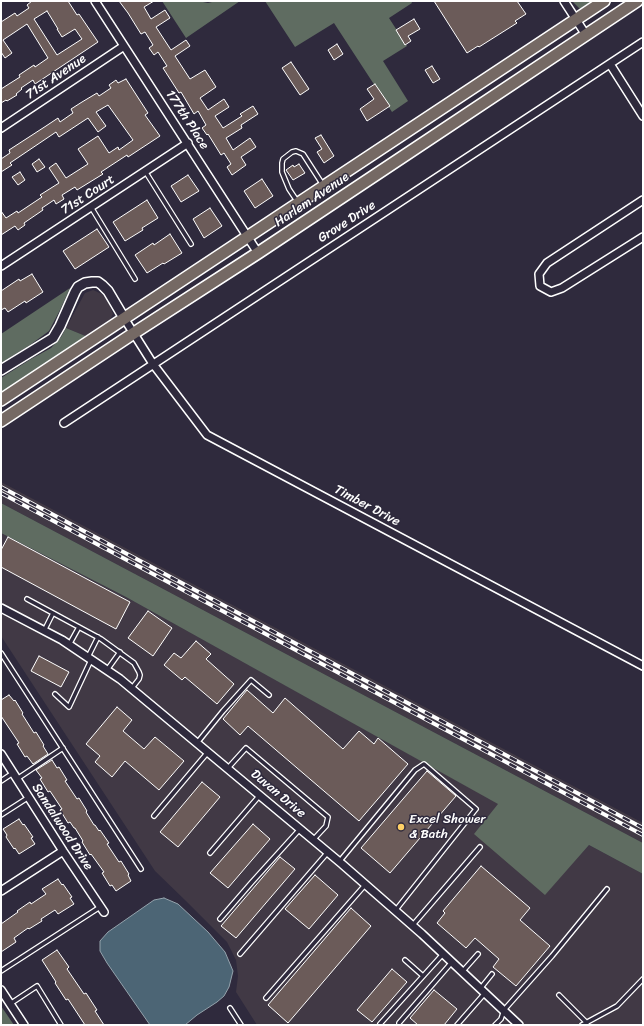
<!DOCTYPE html>
<style>
body{margin:0}
#map{position:relative;width:644px;height:1026px;overflow:hidden;background:#2f2a3d;font-family:Sriracha,sans-serif}
canvas{display:block}
.frame{position:absolute;inset:0;border:2px solid #fff;pointer-events:none}
</style>
<div id="map">
<canvas width="644" height="1026"></canvas>
<div class="frame"></div>
</div>
<script>
const ctx = document.querySelector('canvas').getContext('2d');
ctx.lineJoin = 'round';
function paint(path, color) {
  ctx.fillStyle = color;
  ctx.fill(path, 'evenodd');
}
function poly(rows) {
  const path = new Path2D();
  for (const r of rows) {
    path.moveTo(r[0], r[1]);
    for (let i = 2; i < r.length; i += 2) path.lineTo(r[i], r[i + 1]);
  }
  return path;
}
function trace(path, color, width, dash) {
  ctx.strokeStyle = color;
  ctx.lineWidth = width;
  ctx.lineCap = dash ? 'butt' : 'round';
  ctx.setLineDash(dash || []);
  ctx.stroke(path);
}
function write(font, color, halo, rows, align = 'center') {
  ctx.font = font + ' Sriracha,sans-serif';
  ctx.lineWidth = 3;
  ctx.setLineDash([]);
  ctx.textBaseline = 'middle';
  ctx.strokeStyle = halo;
  ctx.fillStyle = color;
  for (const [text, x, y, turn = 0] of rows) {
    ctx.save();
    ctx.translate(x, y);
    ctx.rotate((+turn || 0) * Math.PI / 180);
    ctx.textAlign = isNaN(turn) ? turn : align;
    if (halo) ctx.strokeText(text, 0, 0);
    ctx.fillText(text, 0, 0);
    ctx.restore();
  }
}
const built = poly([
 [93,290,102,294,109,304,113,314,109,322,88,337,66,328,85,293],
 [1,482,643,823,643,843,1,503],
 [1,533,126,597,499,804,545,894,589,845,643,874,643,1025,257,1025,236,992,238,976,236,960,227,942,186,901,155,871,1,636]
]);
const green = poly([
 [162,1,198,1,208,3,216,1,240,1,186,38],
 [265,1,411,1,412,3,389,18,407,46,383,61,408,101,392,112,334,23,295,47],
 [572,1,598,1,586,9,580,9],
 [70,288,60,310,49,331,30,345,1,363,1,334],
 [66,328,88,337,1,395,1,378,31,359,51,348,61,337],
 [1,503,643,843,643,874,589,845,545,895,474,834,498,804,126,597,1,533],
 [1,1006,14,1025,1,1025]
]);
const water = poly([
 [164,898,178,904,208,932,225,952,233,971,229,987,224,996,217,1002,197,1015,185,1025,150,1025,107,963,100,951,100,941,108,932,154,900,164,898]
]);
const building = poly([
 [32,1,68,1,77,15,79,14,98,42,35,84,33,80,21,88,22,89,16,94,17,95,7,101,6,100,1,103,1,89,20,77,19,75,34,65,35,67,48,58,27,24,3,40,12,53,5,58,1,52,1,22,15,13,17,16,29,8,27,5,32,1],
 [47,11,58,29,57,29,62,37,75,29,82,39,57,55,34,19,47,11],
 [119,1,154,1,144,7,151,19,165,10,170,18,156,27,171,50,186,40,190,46,175,56,190,79,205,70,216,87,200,98,208,110,224,99,229,107,215,116,223,128,242,116,240,114,253,106,258,114,241,125,242,128,226,138,233,150,250,138,256,147,241,157,246,165,232,175,227,167,231,164,224,153,221,155,208,134,207,135,202,128,206,125,198,111,194,114,181,92,179,93,163,68,167,66,158,52,154,55,149,48,153,45,145,32,141,34,128,13,119,1],
 [434,1,517,1,526,14,515,21,517,23,479,47,478,46,467,53,434,1],
 [414,19,420,29,408,36,411,41,405,45,396,30,414,19],
 [337,44,343,54,334,60,328,50,337,44],
 [291,62,309,89,300,95,282,68,291,62],
 [432,66,440,79,433,83,425,70,432,66],
 [126,79,148,113,145,115,160,136,128,157,127,155,101,172,103,174,77,190,75,187,62,195,64,199,56,204,54,200,42,208,43,210,24,223,25,225,18,230,15,226,1,235,1,211,6,218,17,211,18,213,42,197,40,195,59,183,49,168,56,163,66,178,88,164,78,149,98,136,109,153,118,147,119,150,133,140,108,105,96,112,106,126,98,132,88,118,59,137,56,132,10,163,12,165,1,172,1,159,10,153,9,150,46,126,58,118,60,122,73,113,71,109,82,102,97,93,99,96,111,88,109,85,116,80,118,83,126,79],
 [375,84,390,106,367,121,360,109,374,99,367,89,375,84],
 [321,135,334,156,324,163,317,152,322,149,315,138,321,135],
 [39,159,45,167,37,172,32,164,39,159],
 [299,164,305,173,293,180,286,170,293,165,294,167,299,164],
 [20,172,25,180,18,185,12,177,20,172],
 [188,175,199,191,181,202,171,186,188,175],
 [262,179,273,196,255,208,244,191,262,179],
 [147,200,158,218,142,228,143,230,125,241,113,222,147,200],
 [210,208,222,226,204,238,193,219,210,208],
 [97,229,109,247,75,269,63,251,97,229],
 [170,234,182,253,164,264,163,263,147,273,135,255,153,243,154,245,170,234],
 [32,274,43,292,26,303,25,301,8,312,5,308,1,310,1,291,19,279,20,281,32,274],
 [8,537,130,602,116,629,1,567,1,550,8,537],
 [148,611,172,628,153,656,128,638,148,611],
 [196,641,211,654,206,659,234,684,217,704,185,677,182,680,164,665,174,653,181,658,196,641],
 [39,656,69,672,61,687,31,671,39,656],
 [247,690,273,713,285,698,343,749,359,731,374,744,378,738,408,764,359,821,248,726,240,735,223,719,247,690],
 [9,695,14,701,15,700,23,713,22,714,34,733,36,732,44,745,43,746,48,754,33,764,27,756,25,757,17,744,19,743,1,716,1,700,9,695],
 [117,707,132,720,123,731,144,749,155,737,184,761,159,790,125,761,112,777,95,762,100,756,86,744,117,707],
 [52,760,57,768,59,767,67,780,65,781,77,799,79,798,87,811,86,812,94,825,95,825,99,831,100,830,109,843,107,844,119,862,121,861,129,874,128,875,131,881,116,891,112,885,110,886,102,873,104,872,91,854,90,855,82,842,83,841,75,828,74,828,70,822,68,823,60,810,62,809,50,791,48,792,40,779,42,778,36,770,52,760],
 [427,771,456,796,390,873,361,848,427,771],
 [202,782,220,797,178,847,160,832,202,782],
 [19,819,23,825,24,824,33,837,31,838,35,844,19,854,15,848,14,849,6,837,7,835,3,829,19,819],
 [253,824,270,839,228,888,210,873,253,824],
 [280,857,295,869,236,938,221,926,280,857],
 [481,866,530,908,520,920,550,946,516,986,493,967,499,959,475,938,466,948,437,923,445,913,443,911,481,866],
 [315,875,338,895,309,929,285,909,315,875],
 [58,879,62,885,63,884,72,897,70,898,74,904,58,914,55,910,41,919,42,921,29,929,28,928,14,938,16,942,1,952,1,924,18,912,17,911,30,902,31,904,46,894,42,889,58,879],
 [351,908,371,926,288,1023,268,1005,351,908],
 [57,950,69,967,67,969,84,994,86,993,97,1010,95,1011,104,1025,85,1025,68,999,66,1000,55,983,56,982,42,960,57,950],
 [392,969,407,982,372,1022,357,1010,392,969],
 [434,990,457,1009,444,1025,418,1025,410,1018,434,990]
]);
const service = poly([
 [145,171,191,244],
 [297,201,289,189,282,172,282,163,283,159,292,152,296,151,303,154,323,185],
 [91,207,135,279],
 [27,599,101,639,134,663,139,672,140,675,139,679,132,688],
 [44,631,53,613],
 [69,645,79,627],
 [1,653,141,869],
 [88,657,98,637],
 [107,670,120,652],
 [55,694,69,707,91,660],
 [197,743,223,711,251,680,269,695],
 [228,768,246,748,328,817,326,826,313,840],
 [17,779,63,748],
 [1,781,13,773],
 [1,815,29,797],
 [154,816,208,752],
 [210,853,260,795],
 [339,862,415,770,424,764,476,809,395,911],
 [220,919,252,882,300,829],
 [412,926,480,847],
 [240,954,328,852],
 [405,960,423,976],
 [1,971,100,907],
 [462,972,478,954],
 [480,989,492,974],
 [559,995,587,1023],
 [266,998,365,885],
 [10,1004,37,986,61,1025],
 [230,1008,241,1025],
 [380,1024,443,954],
 [399,1025,399,1023,452,962],
 [457,1025,485,993],
 [495,1025,501,1019,504,1010,552,956,607,889],
 [582,1025,617,1006,643,979]
]);
const minor = poly([
 [95,1,258,253],
 [564,1,586,35],
 [610,64,643,116],
 [1,128,124,46],
 [643,200,547,263,539,274,540,286,551,292,562,288,643,237],
 [1,266,188,143],
 [124,318,153,364,207,435,643,666],
 [64,423,643,42],
 [1,608,62,640,120,679,342,864,422,934,519,1025],
 [1,754,63,851,104,912],
 [1,891,63,851],
 [1,990,24,1025]
]);
const tertiary = poly([
 [1,370,53,338,60,326,75,292,78,287,85,283,92,282,98,282,102,285,108,291,124,318]
]);
const primary = poly([
 [1,400,604,1],
 [1,421,134,333,258,253,637,1]
]);
const rail = poly([
 [1,487,643,828],
 [1,493,643,835]
]);
const markers = [
 [401,827,4,"#ffd166"]
];
const streetNames = [
 ["71st Avenue",56,77,-34],
 ["177th Place",187,120,57],
 ["71st Court",88,195,-33],
 ["Harlem Avenue",312,200,-34],
 ["Grove Drive",347,222,-33],
 ["Timber Drive",367,506,28],
 ["Duvan Drive",278,794,40],
 ["Sandalwood Drive",62,827,57]
];
const poiNames = [
 ["Excel Shower",409,820],
 ["& Bath",409,835]
];
paint(built, '#413945');
paint(green, '#5f6c61');
paint(water, '#4c6575');
trace(water, '#94a3ac', 1);
paint(building, '#6b5b59');
trace(building, '#fff', 1);
trace(service, '#fff', 6);
trace(minor, '#fff', 10);
trace(tertiary, '#fff', 12);
trace(primary, '#fff', 14);
trace(service, '#2f2a3d', 3.5);
trace(minor, '#2f2a3d', 7);
trace(tertiary, '#2f2a3d', 9);
trace(primary, '#756964', 11);
trace(rail, '#fff', 4);
trace(rail, '#2f2a3d', 2.5, [8]);
for (const [x, y, r, color] of markers) {
  const dot = new Path2D();
  dot.arc(x, y, r, 0, 2 * Math.PI);
  ctx.fillStyle = color;
  ctx.fill(dot);
  trace(dot, '#2f2a3d', 1.5);
}
write('13px', '#fff', '#2f2a3d', streetNames);
write('13px', '#fff', '#2f2a3d', poiNames, 'left');
</script>
